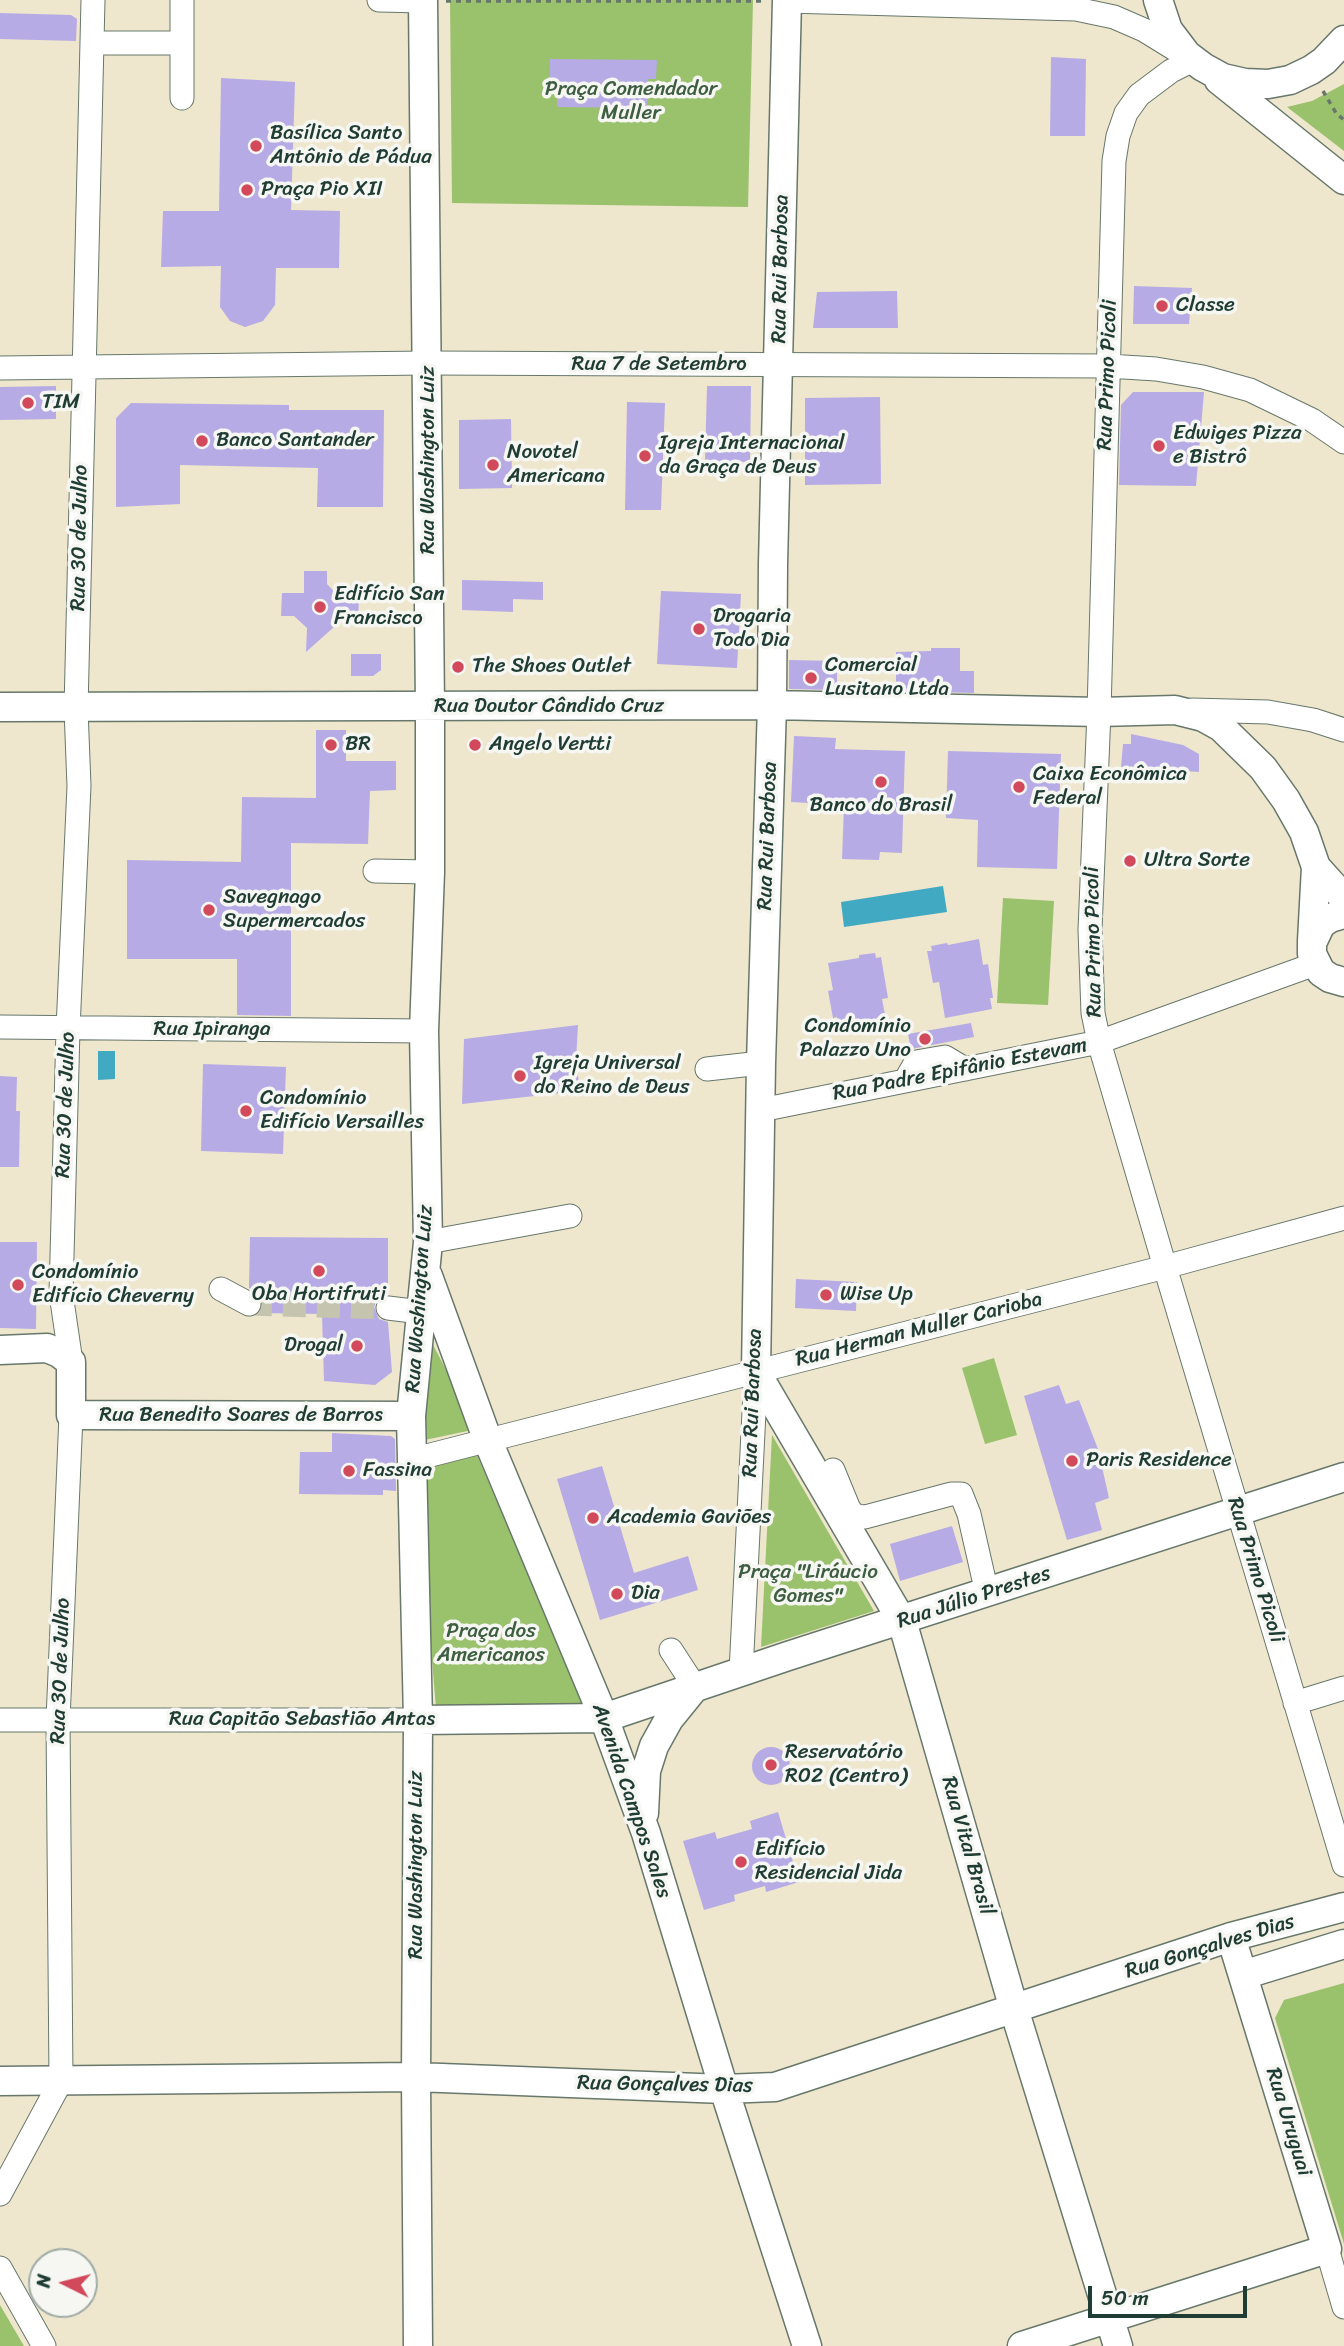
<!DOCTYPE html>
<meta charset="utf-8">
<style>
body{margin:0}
#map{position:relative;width:1344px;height:2346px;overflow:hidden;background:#eee6cd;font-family:Sriracha,sans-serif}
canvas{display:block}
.north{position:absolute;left:28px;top:2248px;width:70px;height:70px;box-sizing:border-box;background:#f6f6f2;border:2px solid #a0aca6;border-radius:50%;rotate:276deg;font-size:19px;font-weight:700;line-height:28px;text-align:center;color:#1f3d34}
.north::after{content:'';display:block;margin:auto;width:24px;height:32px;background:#d1495b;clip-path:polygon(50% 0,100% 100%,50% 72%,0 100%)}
.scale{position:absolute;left:1088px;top:2286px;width:159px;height:32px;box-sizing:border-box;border:4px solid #1f3d34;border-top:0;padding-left:9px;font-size:21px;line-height:24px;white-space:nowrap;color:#1f3d34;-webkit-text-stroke:5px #f6f6f2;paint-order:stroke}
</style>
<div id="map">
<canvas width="1344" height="2346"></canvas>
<div class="north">N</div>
<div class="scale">50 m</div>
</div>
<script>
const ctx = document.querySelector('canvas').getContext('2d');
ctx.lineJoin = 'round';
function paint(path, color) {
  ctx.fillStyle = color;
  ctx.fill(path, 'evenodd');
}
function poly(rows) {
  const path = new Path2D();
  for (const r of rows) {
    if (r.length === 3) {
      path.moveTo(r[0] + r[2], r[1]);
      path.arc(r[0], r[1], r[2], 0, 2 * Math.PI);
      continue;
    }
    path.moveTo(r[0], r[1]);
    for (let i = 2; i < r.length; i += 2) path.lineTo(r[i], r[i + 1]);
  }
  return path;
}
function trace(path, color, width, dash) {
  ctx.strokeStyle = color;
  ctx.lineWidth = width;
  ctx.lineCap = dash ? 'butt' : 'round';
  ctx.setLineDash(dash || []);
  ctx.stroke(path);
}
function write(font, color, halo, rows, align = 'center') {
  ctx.font = font + ' Sriracha,sans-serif';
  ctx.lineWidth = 7;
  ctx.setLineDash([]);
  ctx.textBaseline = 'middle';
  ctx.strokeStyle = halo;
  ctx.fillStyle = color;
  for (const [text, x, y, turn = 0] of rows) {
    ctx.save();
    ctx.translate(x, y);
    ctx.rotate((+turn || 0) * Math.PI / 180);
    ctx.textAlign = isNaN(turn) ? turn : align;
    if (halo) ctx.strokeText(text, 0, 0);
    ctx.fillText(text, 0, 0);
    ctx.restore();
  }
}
const green = poly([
 [450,0,753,0,748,207,452,203],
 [1344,84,1344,151,1287,107,1312,101],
 [1003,898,1054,901,1048,1005,997,1003],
 [431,1341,477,1429,420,1441],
 [994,1358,1017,1435,985,1444,962,1368],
 [772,1435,874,1611,761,1647],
 [477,1455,584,1706,436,1708,416,1467],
 [1344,1983,1344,2244,1275,2018,1284,2000],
 [0,2305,24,2346,0,2346]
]);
const water = poly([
 [943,886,947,912,844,927,841,902],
 [98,1051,115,1051,115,1079,98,1080]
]);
const building = poly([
 [0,13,71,15,77,19,76,41,0,39],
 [1051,57,1086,59,1085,136,1050,136],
 [550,59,657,60,656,79,648,79,647,108,557,107,557,80,550,80],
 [221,78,295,82,291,210,340,211,339,268,276,268,275,305,263,321,245,327,230,321,220,307,221,266,161,267,163,211,219,211],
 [1134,286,1192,288,1189,324,1133,324],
 [897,291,898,328,813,328,817,292],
 [56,386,56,419,0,420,0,387],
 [707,386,751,386,750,462,705,461],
 [1133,392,1204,392,1196,486,1119,485,1121,405],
 [880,397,881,484,805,485,805,398],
 [627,402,665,403,661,510,625,510],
 [131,403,289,405,289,410,384,410,383,507,317,507,318,468,180,465,180,504,116,507,116,418],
 [511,419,512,488,459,489,459,420],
 [304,571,327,571,327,584,339,597,359,598,358,619,344,618,306,652,307,628,294,616,281,616,282,593,304,593],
 [462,580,543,582,543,600,513,599,513,612,462,610],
 [661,591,741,594,737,668,657,664],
 [931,648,960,648,960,671,974,671,974,693,896,691,896,652,931,651],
 [351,654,381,654,381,670,373,676,351,676],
 [789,660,837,661,837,690,789,689],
 [316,730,346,730,346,761,396,761,396,790,370,791,368,844,291,843,291,1016,237,1015,237,959,127,959,127,860,241,862,242,797,316,798],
 [1131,734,1183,745,1199,754,1199,772,1121,767,1123,744,1131,744],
 [794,736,836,738,835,749,905,751,902,853,880,852,879,860,842,859,844,805,791,802],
 [948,751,1061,754,1057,869,977,867,978,820,946,818],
 [979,939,983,965,988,964,993,998,990,998,992,1009,945,1018,939,982,933,983,927,951,932,951,931,946,947,943,948,945],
 [875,953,876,958,881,957,888,998,882,999,887,1025,840,1034,837,1017,833,1018,828,991,833,990,828,963,859,958,859,955],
 [971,1023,974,1037,911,1049,908,1034],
 [578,1025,576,1061,580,1091,462,1104,464,1039],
 [203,1064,286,1067,283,1154,201,1151],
 [0,1076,17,1077,16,1111,20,1111,19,1167,0,1167],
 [250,1237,388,1238,388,1294,377,1299,374,1307,379,1319,388,1322,392,1372,375,1385,324,1381,322,1314,259,1313,263,1304,261,1297,249,1288],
 [0,1242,37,1242,36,1329,0,1328],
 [796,1279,857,1282,856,1311,795,1308],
 [1059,1385,1066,1404,1079,1400,1098,1449,1109,1498,1095,1503,1102,1530,1067,1540,1024,1396],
 [332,1433,391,1436,395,1439,396,1491,383,1490,383,1495,299,1494,300,1452,332,1452],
 [602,1466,634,1573,688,1556,698,1590,600,1620,557,1479],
 [952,1526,963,1562,900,1581,890,1544],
 [771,1766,19],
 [778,1812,799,1882,766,1892,765,1886,734,1895,735,1901,704,1910,683,1841,715,1832,717,1839,752,1829,750,1821]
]);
const minorTunnel = poly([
 [249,1304,388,1308]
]);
const path = poly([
 [446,1,764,1],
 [1323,91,1336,113,1344,120]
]);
const minor = poly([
 [379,0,423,1],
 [787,1,1076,9,1114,17,1144,30,1183,54],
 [92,43,182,43],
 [1193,60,1171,71,1139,95,1126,113,1118,136,1114,161,1099,712,1090,930,1093,1013,1099,1042,1165,1267,1344,1865],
 [182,98,182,0],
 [0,368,428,363,1108,366,1156,369,1203,377,1250,390,1312,420,1344,442],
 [1192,710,1268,712,1313,720,1344,730],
 [375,871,430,872],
 [0,1027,424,1031],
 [707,1069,761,1063],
 [905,1081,916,1062,945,1057,965,1069],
 [761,1110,1099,1042,1315,964],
 [428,1242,570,1216],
 [221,1289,249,1304],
 [388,1308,421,1312],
 [71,1362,61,1294,68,1029,79,786,76,709,93,0],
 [411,1460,1165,1267,1344,1218],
 [833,1470,849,1509,855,1516,865,1517,951,1494,961,1494,969,1514,987,1593],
 [671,1650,695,1687],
 [741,1672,756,1372],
 [1295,1703,1344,1688],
 [0,1720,418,1720],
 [0,2194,61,2081,58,1720,71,1415],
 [1327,2249,1344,2307],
 [0,2268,44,2346]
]);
const major = poly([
 [787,0,773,564,772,705,761,1063,756,1372,902,1621,1014,2009,1118,2346],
 [1158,0,1168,30,1187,55,1203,67,1223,78,1245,83,1268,84,1290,80,1311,70,1324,61,1344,40],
 [1219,80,1344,180],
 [0,707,772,705,1099,712,1175,710,1203,717,1221,727,1263,768,1286,800,1304,832,1316,867,1344,898],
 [1344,914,1330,918,1321,924,1312,943,1312,954,1321,972,1330,978,1344,982],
 [1312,941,1316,867],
 [428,1276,488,1441,604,1718,646,1833,724,2089,807,2346],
 [0,1350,47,1348,59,1353,71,1362,71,1415,411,1416],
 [418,1720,604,1718,788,1656,1344,1477],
 [644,1813,646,1771,654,1746,669,1719,695,1687],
 [1243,1975,1344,1944],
 [0,2081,416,2077,724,2089,775,2087,1231,1937,1344,1907],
 [418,2346,416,2077,418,1720,411,1416,428,1242,424,1031,430,872,430,708,423,0],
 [1022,2346,1327,2249,1231,1937]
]);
const markers = [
 [256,146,7,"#d1495b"],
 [247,190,7,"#d1495b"],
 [1162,306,7,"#d1495b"],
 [28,403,7,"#d1495b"],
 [202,441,7,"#d1495b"],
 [1159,446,7,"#d1495b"],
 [645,456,7,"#d1495b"],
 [493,465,7,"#d1495b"],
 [320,607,7,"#d1495b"],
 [699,629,7,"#d1495b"],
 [458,667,7,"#d1495b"],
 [811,678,7,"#d1495b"],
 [331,745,7,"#d1495b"],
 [475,745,7,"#d1495b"],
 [881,782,7,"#d1495b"],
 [1019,787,7,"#d1495b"],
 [1130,861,7,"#d1495b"],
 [209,910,7,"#d1495b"],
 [925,1039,7,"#d1495b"],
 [520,1076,7,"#d1495b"],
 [246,1111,7,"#d1495b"],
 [319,1271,7,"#d1495b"],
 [18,1285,7,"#d1495b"],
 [826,1295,7,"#d1495b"],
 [357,1346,7,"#d1495b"],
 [1072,1461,7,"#d1495b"],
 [349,1471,7,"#d1495b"],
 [593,1518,7,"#d1495b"],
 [617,1594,7,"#d1495b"],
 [771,1765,7,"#d1495b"],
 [741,1862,7,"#d1495b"]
];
const parkNames = [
 ["Praça Comendador",631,90],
 ["Muller",631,114],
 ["Praça \"Liráucio",808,1573],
 ["Gomes\"",808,1597],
 ["Praça dos",491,1632],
 ["Americanos",491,1656]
];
const poiNames = [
 ["Basílica Santo",270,134],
 ["Antônio de Pádua",270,158],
 ["Praça Pio XII",261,190],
 ["Classe",1176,306],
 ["TIM",42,403],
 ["Edwiges Pizza",1173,434],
 ["e Bistrô",1173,458],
 ["Banco Santander",216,441],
 ["Igreja Internacional",659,444],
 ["da Graça de Deus",659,468],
 ["Novotel",507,453],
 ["Americana",507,477],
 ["Edifício San",334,595],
 ["Francisco",334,619],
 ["Drogaria",713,617],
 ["Todo Dia",713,641],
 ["Comercial",825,666],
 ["Lusitano Ltda",825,690],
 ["The Shoes Outlet",472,667],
 ["BR",345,745],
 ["Angelo Vertti",489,745],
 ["Caixa Econômica",1033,775],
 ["Federal",1033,799],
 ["Banco do Brasil",881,806,"center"],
 ["Ultra Sorte",1144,861],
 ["Savegnago",223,898],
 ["Supermercados",223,922],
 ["Condomínio",911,1027,"right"],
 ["Palazzo Uno",911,1051,"right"],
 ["Igreja Universal",534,1064],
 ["do Reino de Deus",534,1088],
 ["Condomínio",260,1099],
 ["Edifício Versailles",260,1123],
 ["Condomínio",32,1273],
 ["Edifício Cheverny",32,1297],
 ["Oba Hortifruti",319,1295,"center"],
 ["Wise Up",840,1295],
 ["Drogal",343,1346,"right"],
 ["Paris Residence",1086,1461],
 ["Fassina",363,1471],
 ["Academia Gaviões",607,1518],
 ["Dia",631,1594],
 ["Reservatório",785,1753],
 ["R02 (Centro)",785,1777],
 ["Edifício",755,1850],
 ["Residencial Jida",755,1874]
];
const streetNames = [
 ["Rua Rui Barbosa",781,269,-89],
 ["Rua 7 de Setembro",659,365],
 ["Rua Primo Picoli",1108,375,-88],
 ["Rua Washington Luiz",429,460,-90],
 ["Rua 30 de Julho",80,538,-89],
 ["Rua Doutor Cândido Cruz",549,707],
 ["Rua Rui Barbosa",768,836,-88],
 ["Rua Primo Picoli",1094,942,-91],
 ["Rua Ipiranga",212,1030],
 ["Rua Padre Epifânio Estevam",960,1070,-11],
 ["Rua 30 de Julho",66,1105,-88],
 ["Rua Washington Luiz",420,1299,-86],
 ["Rua Herman Muller Carioba",919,1330,-14],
 ["Rua Rui Barbosa",753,1403,-88],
 ["Rua Benedito Soares de Barros",241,1416],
 ["Rua Primo Picoli",1255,1570,73],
 ["Rua Júlio Prestes",974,1598,-18],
 ["Rua 30 de Julho",61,1671,-88],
 ["Rua Capitão Sebastião Antas",302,1720],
 ["Avenida Campos Sales",631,1801,71],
 ["Rua Vital Brasil",967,1846,74],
 ["Rua Washington Luiz",417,1865,-90],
 ["Rua Gonçalves Dias",1210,1947,-17],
 ["Rua Gonçalves Dias",665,2085,1],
 ["Rua Uruguai",1288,2122,73]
];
paint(green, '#9ac16c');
paint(water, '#42a9c2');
paint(building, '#b7abe6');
trace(minorTunnel, '#c5c4ae', 23, [23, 11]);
trace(minor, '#67786a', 25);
trace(major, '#67786a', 31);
trace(path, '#67786a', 3.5, [5, 5]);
trace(minor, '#fff', 23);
trace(major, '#fff', 28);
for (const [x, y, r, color] of markers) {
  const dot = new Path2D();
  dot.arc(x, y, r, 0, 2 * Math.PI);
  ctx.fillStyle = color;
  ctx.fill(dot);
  trace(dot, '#f6f6f2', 2.5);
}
write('21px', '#3e5e42', '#f6f6f2', parkNames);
write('21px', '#1f3d34', '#f6f6f2', poiNames, 'left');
write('21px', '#1f3d34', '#f6f6f2', streetNames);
</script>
